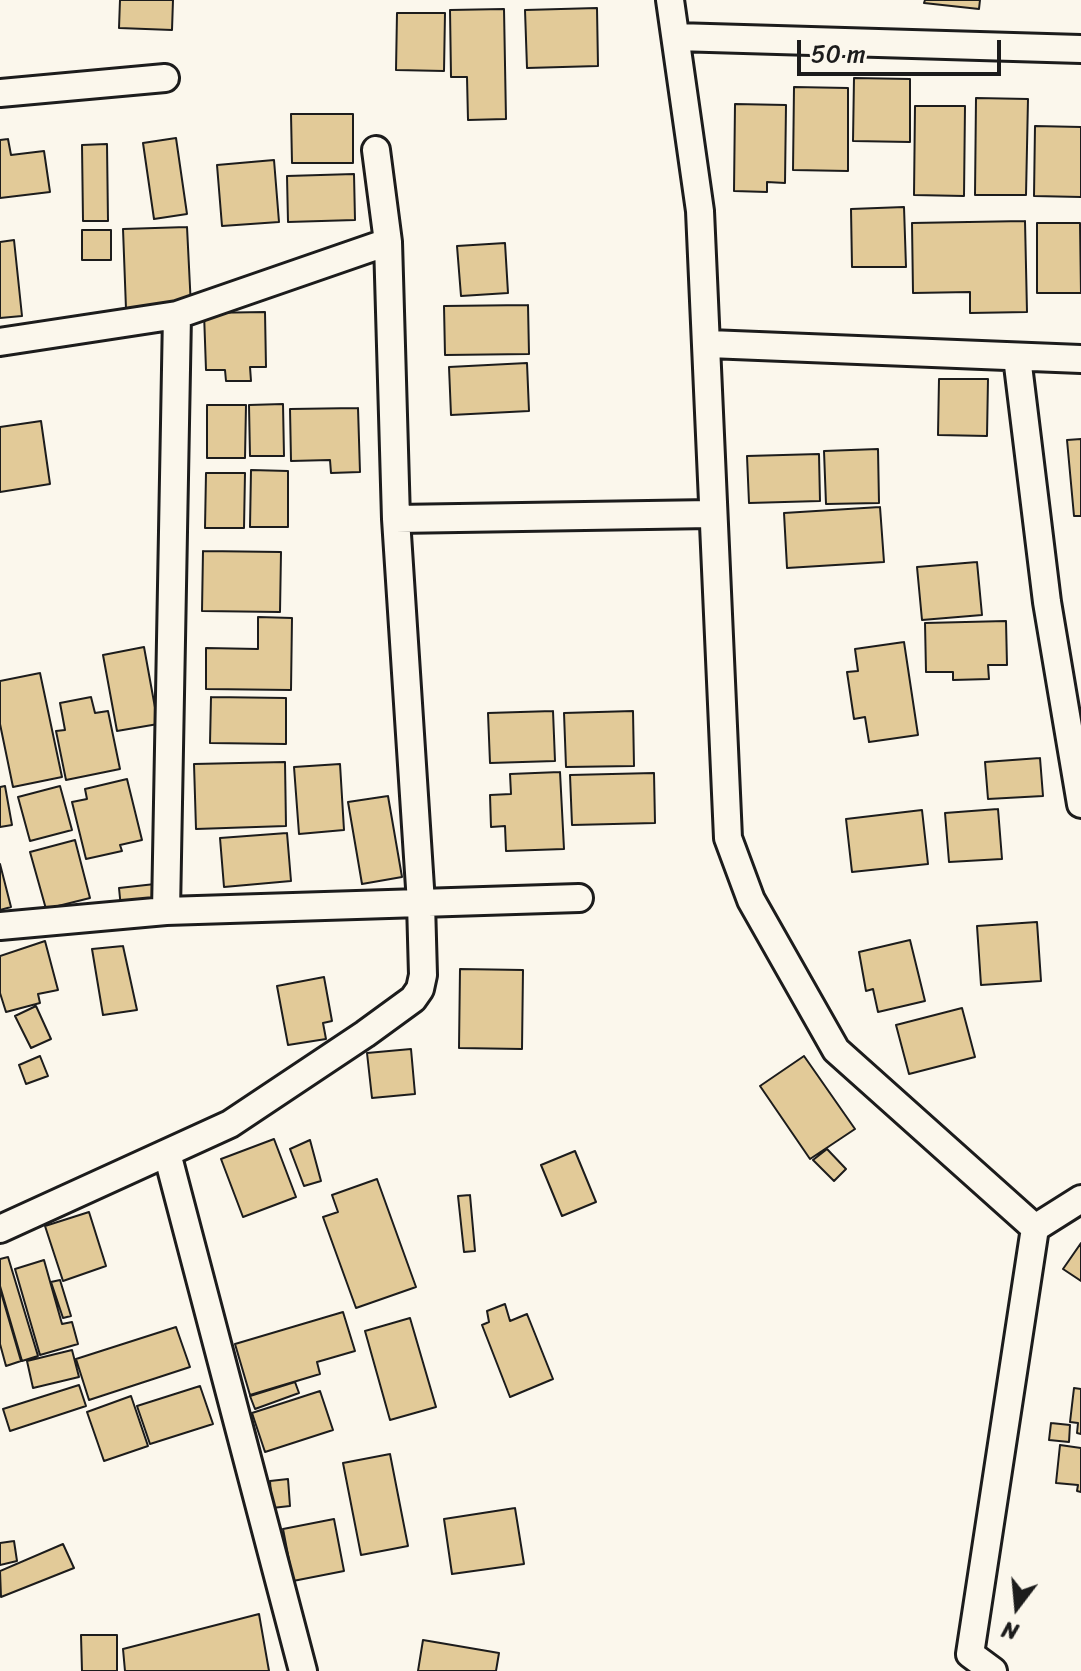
<!DOCTYPE html>
<style>
body{margin:0}
#map{position:relative;width:1081px;height:1671px;overflow:hidden;background:#fbf7ec;font-family:Sriracha,sans-serif}
canvas{display:block}
.north{position:absolute;left:977px;top:1567px;width:80px;height:80px;-webkit-text-stroke:6px #fbf7ec;paint-order:stroke;rotate:196deg;font-size:22px;font-weight:700;line-height:32px;text-align:center;color:#1c1c1c}
.north::after{content:'';display:block;margin:auto;width:28px;height:36px;background:#1c1c1c;clip-path:polygon(50% 0,100% 100%,50% 72%,0 100%)}
.scale{position:absolute;left:797px;top:40px;width:204px;height:36px;box-sizing:border-box;border:4px solid #1c1c1c;border-top:0;padding-left:10px;font-size:24px;line-height:28px;white-space:nowrap;color:#1c1c1c;-webkit-text-stroke:6px #fbf7ec;paint-order:stroke}
</style>
<div id="map">
<canvas width="1081" height="1671"></canvas>
<div class="north">N</div>
<div class="scale">50 m</div>
</div>
<script>
const ctx = document.querySelector('canvas').getContext('2d');
ctx.lineJoin = 'round';
function paint(path, color) {
  ctx.fillStyle = color;
  ctx.fill(path, 'evenodd');
}
function poly(rows) {
  const path = new Path2D();
  for (const r of rows) {
    path.moveTo(r[0], r[1]);
    for (let i = 2; i < r.length; i += 2) path.lineTo(r[i], r[i + 1]);
  }
  return path;
}
function trace(path, color, width, dash) {
  ctx.strokeStyle = color;
  ctx.lineWidth = width;
  ctx.lineCap = dash ? 'butt' : 'round';
  ctx.setLineDash(dash || []);
  ctx.stroke(path);
}
const building = poly([
 [120,0,173,0,172,30,119,28,120,0],
 [925,0,980,0,979,9,924,3,925,0],
 [597,8,598,66,527,68,525,10,597,8],
 [504,9,506,119,468,120,467,77,451,77,450,10,504,9],
 [397,13,445,13,444,71,396,70,397,13],
 [854,78,910,79,910,142,853,141,854,78],
 [794,87,848,88,848,171,793,170,794,87],
 [976,98,1028,99,1026,195,975,195,976,98],
 [735,104,786,105,785,183,767,182,767,192,734,191,735,104],
 [915,106,965,106,964,196,914,195,915,106],
 [291,114,353,114,353,163,292,163,291,114],
 [1035,126,1081,127,1081,197,1034,196,1035,126],
 [176,138,187,214,154,219,143,143,176,138],
 [8,139,11,155,44,151,50,192,0,198,0,140,8,139],
 [107,144,108,221,83,221,82,145,107,144],
 [274,160,279,222,222,226,217,165,274,160],
 [354,174,355,220,288,222,287,176,354,174],
 [904,207,906,267,852,267,851,209,904,207],
 [1025,221,1027,312,970,313,970,292,913,293,912,223,1025,221],
 [1037,223,1080,223,1081,293,1037,293,1037,223],
 [187,227,191,307,126,309,123,229,187,227],
 [82,230,111,230,111,260,82,260,82,230],
 [14,240,22,316,0,318,0,242,14,240],
 [505,243,508,293,461,296,457,246,505,243],
 [528,305,529,354,445,355,444,306,528,305],
 [265,312,266,367,250,367,251,381,226,381,225,370,206,370,204,313,265,312],
 [527,363,529,411,451,415,449,367,527,363],
 [939,379,988,379,987,436,938,435,939,379],
 [283,404,284,456,250,456,249,405,283,404],
 [207,405,246,405,245,458,207,458,207,405],
 [358,408,360,472,331,473,330,460,291,461,290,409,358,408],
 [41,421,50,484,0,492,0,427,41,421],
 [1081,439,1081,516,1074,516,1067,440,1081,439],
 [878,449,879,503,826,504,824,451,878,449],
 [819,454,820,501,749,503,747,456,819,454],
 [251,470,288,471,288,527,250,527,251,470],
 [206,473,245,473,244,528,205,528,206,473],
 [880,507,884,562,787,568,784,513,880,507],
 [203,551,281,552,280,612,202,611,203,551],
 [977,562,982,615,922,620,917,567,977,562],
 [258,617,292,618,291,690,206,689,206,648,258,649,258,617],
 [1006,621,1007,665,988,665,989,679,953,680,953,672,926,672,925,623,1006,621],
 [904,642,918,735,869,742,865,717,854,719,847,672,858,671,855,649,904,642],
 [144,647,158,724,117,731,103,655,144,647],
 [40,673,62,777,13,787,0,724,0,681,40,673],
 [91,697,95,713,108,711,120,769,66,780,56,731,65,730,60,703,91,697],
 [211,697,286,698,286,744,210,743,211,697],
 [553,711,555,761,490,763,488,713,553,711],
 [633,711,634,766,566,767,564,713,633,711],
 [1040,758,1043,796,988,799,985,762,1040,758],
 [285,762,286,826,196,829,194,764,285,762],
 [340,764,344,830,299,834,294,767,340,764],
 [560,772,564,849,506,851,505,826,491,827,490,795,511,794,510,774,560,772],
 [654,773,655,823,572,825,570,775,654,773],
 [127,779,142,840,120,845,122,851,86,859,72,802,87,799,85,789,127,779],
 [5,786,12,825,0,827,0,787,5,786],
 [60,786,72,830,30,841,18,797,60,786],
 [388,796,402,877,362,884,348,802,388,796],
 [998,809,1002,859,949,862,945,813,998,809],
 [922,810,928,864,852,872,846,819,922,810],
 [287,833,291,881,224,887,220,838,287,833],
 [75,840,90,898,46,909,30,852,75,840],
 [0,864,11,907,0,910,0,864],
 [155,884,157,905,121,908,119,888,155,884],
 [1037,922,1041,981,981,985,977,926,1037,922],
 [910,940,925,1001,878,1012,873,989,866,991,859,952,910,940],
 [45,941,58,990,38,994,40,1003,6,1012,0,993,0,956,45,941],
 [123,946,137,1010,103,1015,92,949,123,946],
 [460,969,523,970,522,1049,459,1048,460,969],
 [324,977,332,1021,323,1023,326,1039,288,1045,277,986,324,977],
 [36,1006,51,1039,31,1048,15,1016,36,1006],
 [962,1008,975,1057,909,1074,896,1025,962,1008],
 [411,1049,415,1094,372,1098,367,1053,411,1049],
 [40,1056,48,1076,26,1084,19,1065,40,1056],
 [804,1056,855,1129,810,1159,760,1086,804,1056],
 [274,1139,296,1197,243,1217,221,1159,274,1139],
 [310,1140,321,1181,304,1186,290,1149,310,1140],
 [827,1149,846,1169,834,1181,813,1160,827,1149],
 [575,1151,596,1202,562,1216,541,1165,575,1151],
 [377,1179,416,1287,356,1308,323,1217,338,1212,332,1195,377,1179],
 [470,1195,475,1251,464,1252,458,1196,470,1195],
 [89,1212,106,1266,63,1281,45,1226,89,1212],
 [1081,1243,1081,1281,1063,1269,1081,1243],
 [8,1257,38,1356,22,1361,0,1286,0,1259,8,1257],
 [44,1260,62,1324,72,1322,78,1344,40,1355,15,1269,44,1260],
 [60,1280,71,1316,63,1318,51,1282,60,1280],
 [0,1289,21,1361,6,1366,0,1344,0,1289],
 [505,1304,510,1321,527,1314,553,1379,510,1397,482,1325,489,1322,487,1311,505,1304],
 [343,1312,355,1351,317,1362,320,1374,250,1395,235,1344,343,1312],
 [410,1318,436,1407,390,1420,365,1331,410,1318],
 [176,1327,190,1367,89,1400,76,1359,176,1327],
 [72,1350,79,1377,33,1388,27,1361,72,1350],
 [295,1382,299,1393,255,1409,250,1396,295,1382],
 [79,1385,86,1406,10,1431,3,1409,79,1385],
 [200,1386,213,1424,150,1444,137,1406,200,1386],
 [1074,1388,1081,1389,1081,1434,1077,1433,1078,1423,1070,1422,1074,1388],
 [320,1391,333,1430,265,1452,252,1413,320,1391],
 [131,1396,148,1446,104,1461,87,1412,131,1396],
 [1051,1423,1070,1425,1069,1442,1049,1440,1051,1423],
 [1060,1445,1081,1448,1081,1492,1077,1491,1078,1485,1056,1483,1060,1445],
 [390,1454,408,1546,361,1555,343,1463,390,1454],
 [288,1479,290,1506,272,1508,270,1481,288,1479],
 [515,1508,524,1564,452,1574,444,1519,515,1508],
 [334,1519,344,1571,293,1581,283,1529,334,1519],
 [14,1541,17,1561,0,1565,0,1543,14,1541],
 [63,1544,74,1568,1,1597,0,1571,63,1544],
 [259,1614,269,1671,125,1671,123,1649,259,1614],
 [81,1635,117,1635,117,1671,82,1671,81,1635],
 [423,1640,499,1653,496,1671,418,1671,423,1640]
]);
const minor = poly([
 [670,0,700,211,728,838,751,900,836,1050,1035,1228,970,1654,993,1671],
 [676,37,1081,49],
 [0,93,165,78],
 [177,315,388,242],
 [0,342,177,315,166,911],
 [709,344,1081,359],
 [1017,357,1047,602,1081,804],
 [396,519,711,514],
 [0,926,166,911,579,898],
 [167,1153,303,1671],
 [1035,1228,1081,1199],
 [0,1229,230,1124,365,1034,413,999,420,989,423,975,421,903,396,519,388,242,376,150]
]);
paint(building, '#e2ca98');
trace(building, '#1c1c1c', 2);
trace(minor, '#1c1c1c', 32);
trace(minor, '#fbf7ec', 26);
</script>
